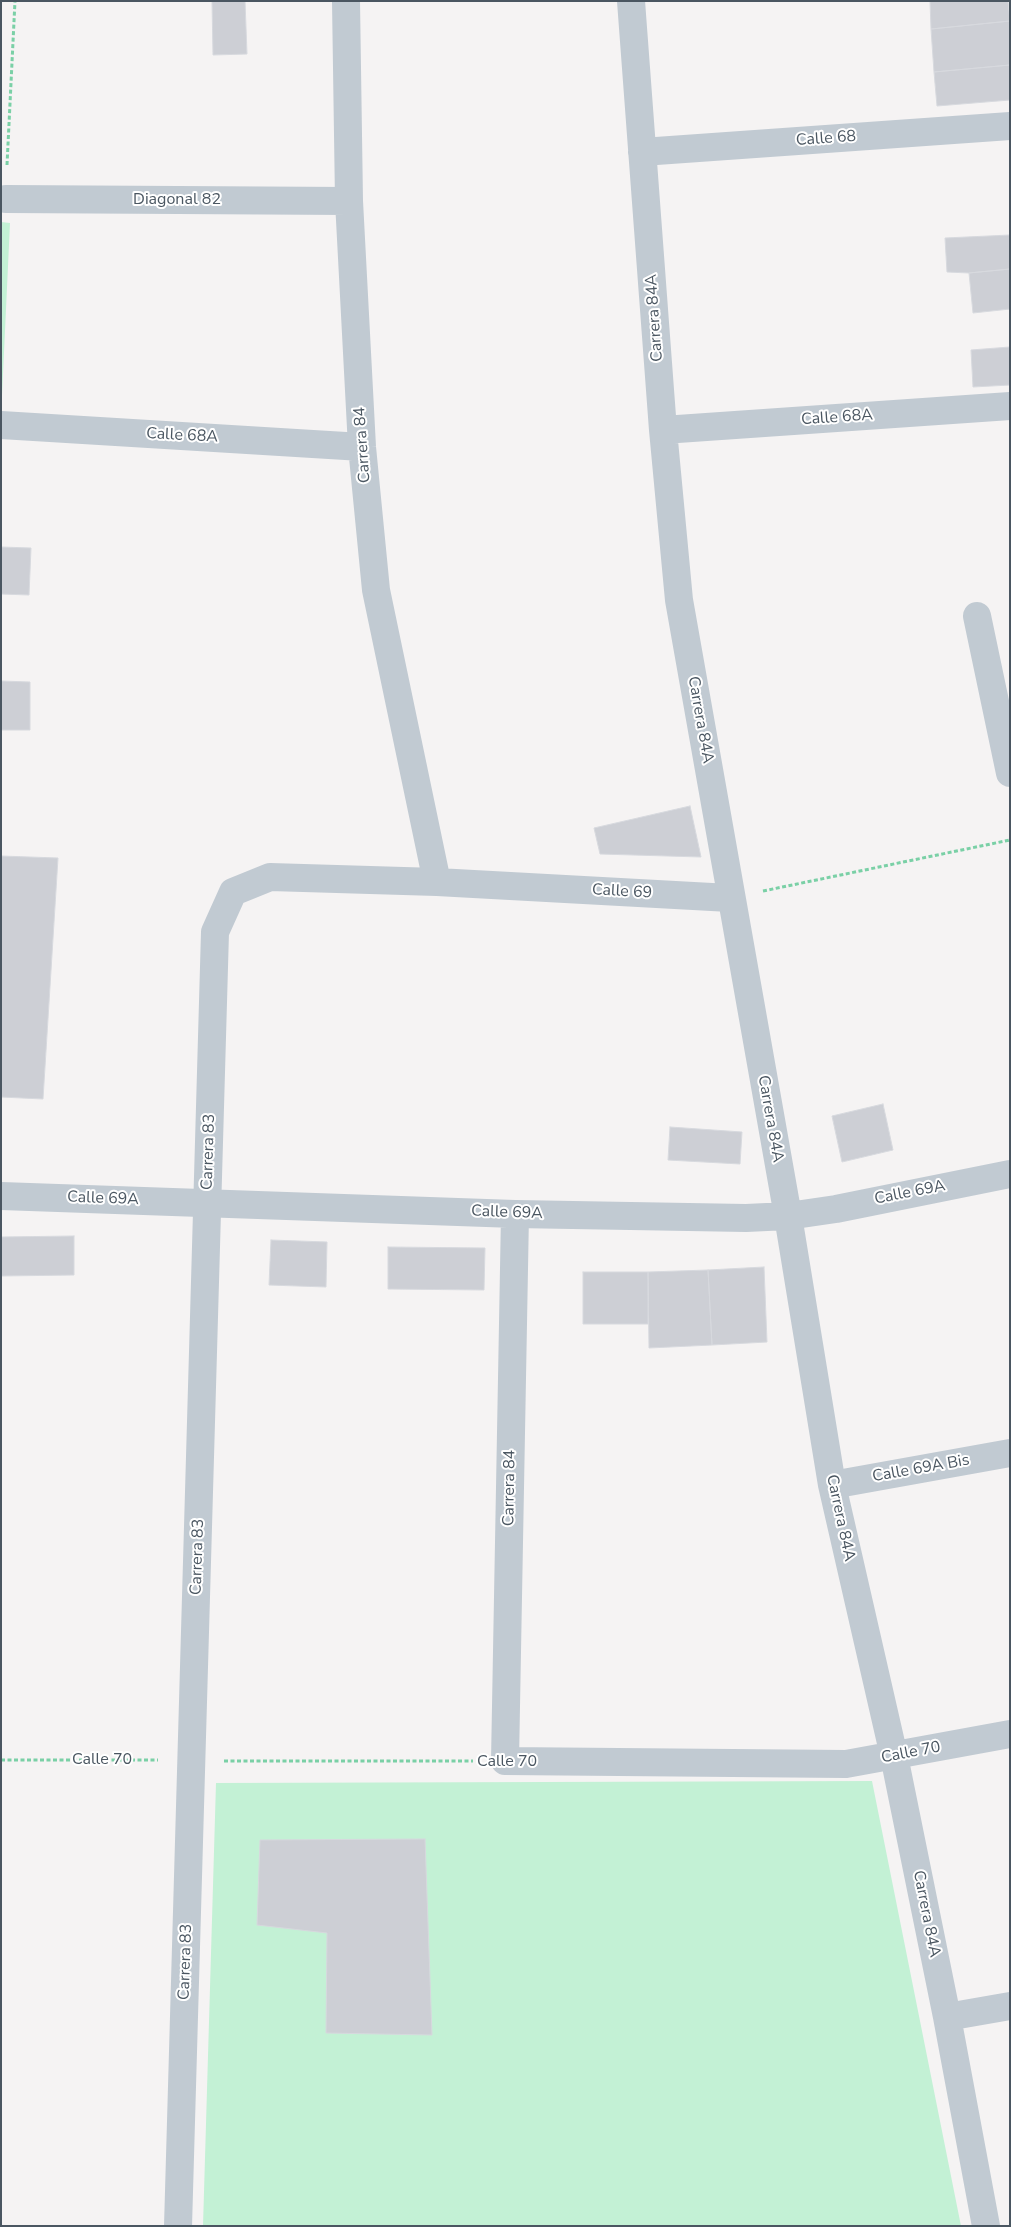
<!DOCTYPE html>
<style>
body{margin:0}
#map{position:relative;width:1011px;height:2227px;overflow:hidden;background:#f5f3f3;font-family:"Nunito Sans",sans-serif}
canvas{display:block}
.frame{position:absolute;inset:0;border:2px solid #4a5661;pointer-events:none}
</style>
<div id="map">
<canvas width="1011" height="2227"></canvas>
<div class="frame"></div>
</div>
<script>
const ctx = document.querySelector('canvas').getContext('2d');
ctx.lineJoin = 'round';
function paint(path, color) {
  ctx.fillStyle = color;
  ctx.fill(path, 'evenodd');
}
function poly(rows) {
  const path = new Path2D();
  for (const r of rows) {
    path.moveTo(r[0], r[1]);
    for (let i = 2; i < r.length; i += 2) path.lineTo(r[i], r[i + 1]);
  }
  return path;
}
function trace(path, color, width, dash) {
  ctx.strokeStyle = color;
  ctx.lineWidth = width;
  ctx.lineCap = dash ? 'butt' : 'round';
  ctx.setLineDash(dash || []);
  ctx.stroke(path);
}
function write(font, color, halo, rows, align = 'center') {
  ctx.font = font + ' "Nunito Sans",sans-serif';
  ctx.lineWidth = 4;
  ctx.setLineDash([]);
  ctx.textBaseline = 'middle';
  ctx.strokeStyle = halo;
  ctx.fillStyle = color;
  for (const [text, x, y, turn = 0] of rows) {
    ctx.save();
    ctx.translate(x, y);
    ctx.rotate((+turn || 0) * Math.PI / 180);
    ctx.textAlign = isNaN(turn) ? turn : align;
    if (halo) ctx.strokeText(text, 0, 0);
    ctx.fillText(text, 0, 0);
    ctx.restore();
  }
}
const green = poly([
 [1,222,10,223,1,417],
 [872,1781,961,2226,203,2226,216,1783]
]);
const building = poly([
 [212,1,245,1,247,54,213,55,212,1],
 [930,1,1008,1,1010,21,931,29,930,1],
 [1010,21,1010,65,934,72,931,29,1010,21],
 [1010,65,1010,100,937,106,934,72,1010,65],
 [1010,235,1010,269,969,273,947,272,945,238,1010,235],
 [1010,269,1010,309,973,313,969,273,1010,269],
 [1010,347,1010,385,973,387,971,350,1010,347],
 [1,547,31,548,29,595,1,594,1,547],
 [1,681,30,682,30,730,1,730,1,681],
 [690,806,701,857,600,854,594,828,690,806],
 [1,856,58,858,43,1099,1,1097,1,856],
 [883,1104,893,1150,842,1162,832,1116,883,1104],
 [670,1127,742,1132,740,1164,668,1160,670,1127],
 [74,1236,74,1275,1,1276,1,1237,74,1236],
 [271,1240,327,1242,326,1287,269,1285,271,1240],
 [388,1247,485,1248,484,1290,388,1289,388,1247],
 [764,1267,767,1342,712,1345,708,1270,764,1267],
 [708,1270,712,1345,649,1348,648,1272,708,1270],
 [583,1272,648,1272,648,1324,583,1324,583,1272],
 [425,1839,432,2035,326,2033,327,1933,257,1925,260,1840,425,1839]
]);
const path = poly([
 [7,165,15,1],
 [763,891,1010,840],
 [1,1760,158,1760],
 [224,1761,473,1761]
]);
const minor = poly([
 [346,1,349,201,362,447,376,590,437,882],
 [631,1,663,430,679,600,788,1216,832,1485,894,1756,947,2017,986,2226],
 [642,152,1010,126],
 [6,199,349,201],
 [1,425,362,447],
 [663,430,1010,406],
 [977,616,1010,773],
 [1,1196,515,1214,746,1218,788,1216,836,1209,1010,1174],
 [515,1214,505,1761,846,1764,1010,1734],
 [832,1485,1010,1453],
 [947,2017,1010,2006],
 [178,2226,215,932,233,892,270,877,437,882,730,898]
]);
const streetNames = [
 ["Calle 68",826,139,-4],
 ["Diagonal 82",177,200],
 ["Carrera 84A",655,318,-94],
 ["Calle 68A",837,418,-4],
 ["Calle 68A",182,436,3],
 ["Carrera 84",363,445,-94],
 ["Carrera 84A",700,720,80],
 ["Calle 69",622,892,3],
 ["Carrera 84A",770,1119,80],
 ["Carrera 83",209,1152,-88],
 ["Calle 69A",910,1193,-11],
 ["Calle 69A",103,1199,2],
 ["Calle 69A",507,1213,2],
 ["Calle 69A Bis",921,1469,-10],
 ["Carrera 84",510,1488,-89],
 ["Carrera 84A",840,1518,78],
 ["Carrera 83",198,1557,-88],
 ["Calle 70",911,1753,-11],
 ["Calle 70",102,1760],
 ["Calle 70",507,1762],
 ["Carrera 84A",926,1914,79],
 ["Carrera 83",186,1962,-88]
];
paint(green, '#c3f1d5');
paint(building, '#cdcfd5');
trace(building, '#d7d9de', 1);
trace(path, '#7ad0a6', 3, [4, 2.5]);
trace(minor, '#c1cad2', 28);
write('16px', '#4a5661', '#fff', streetNames);
</script>
